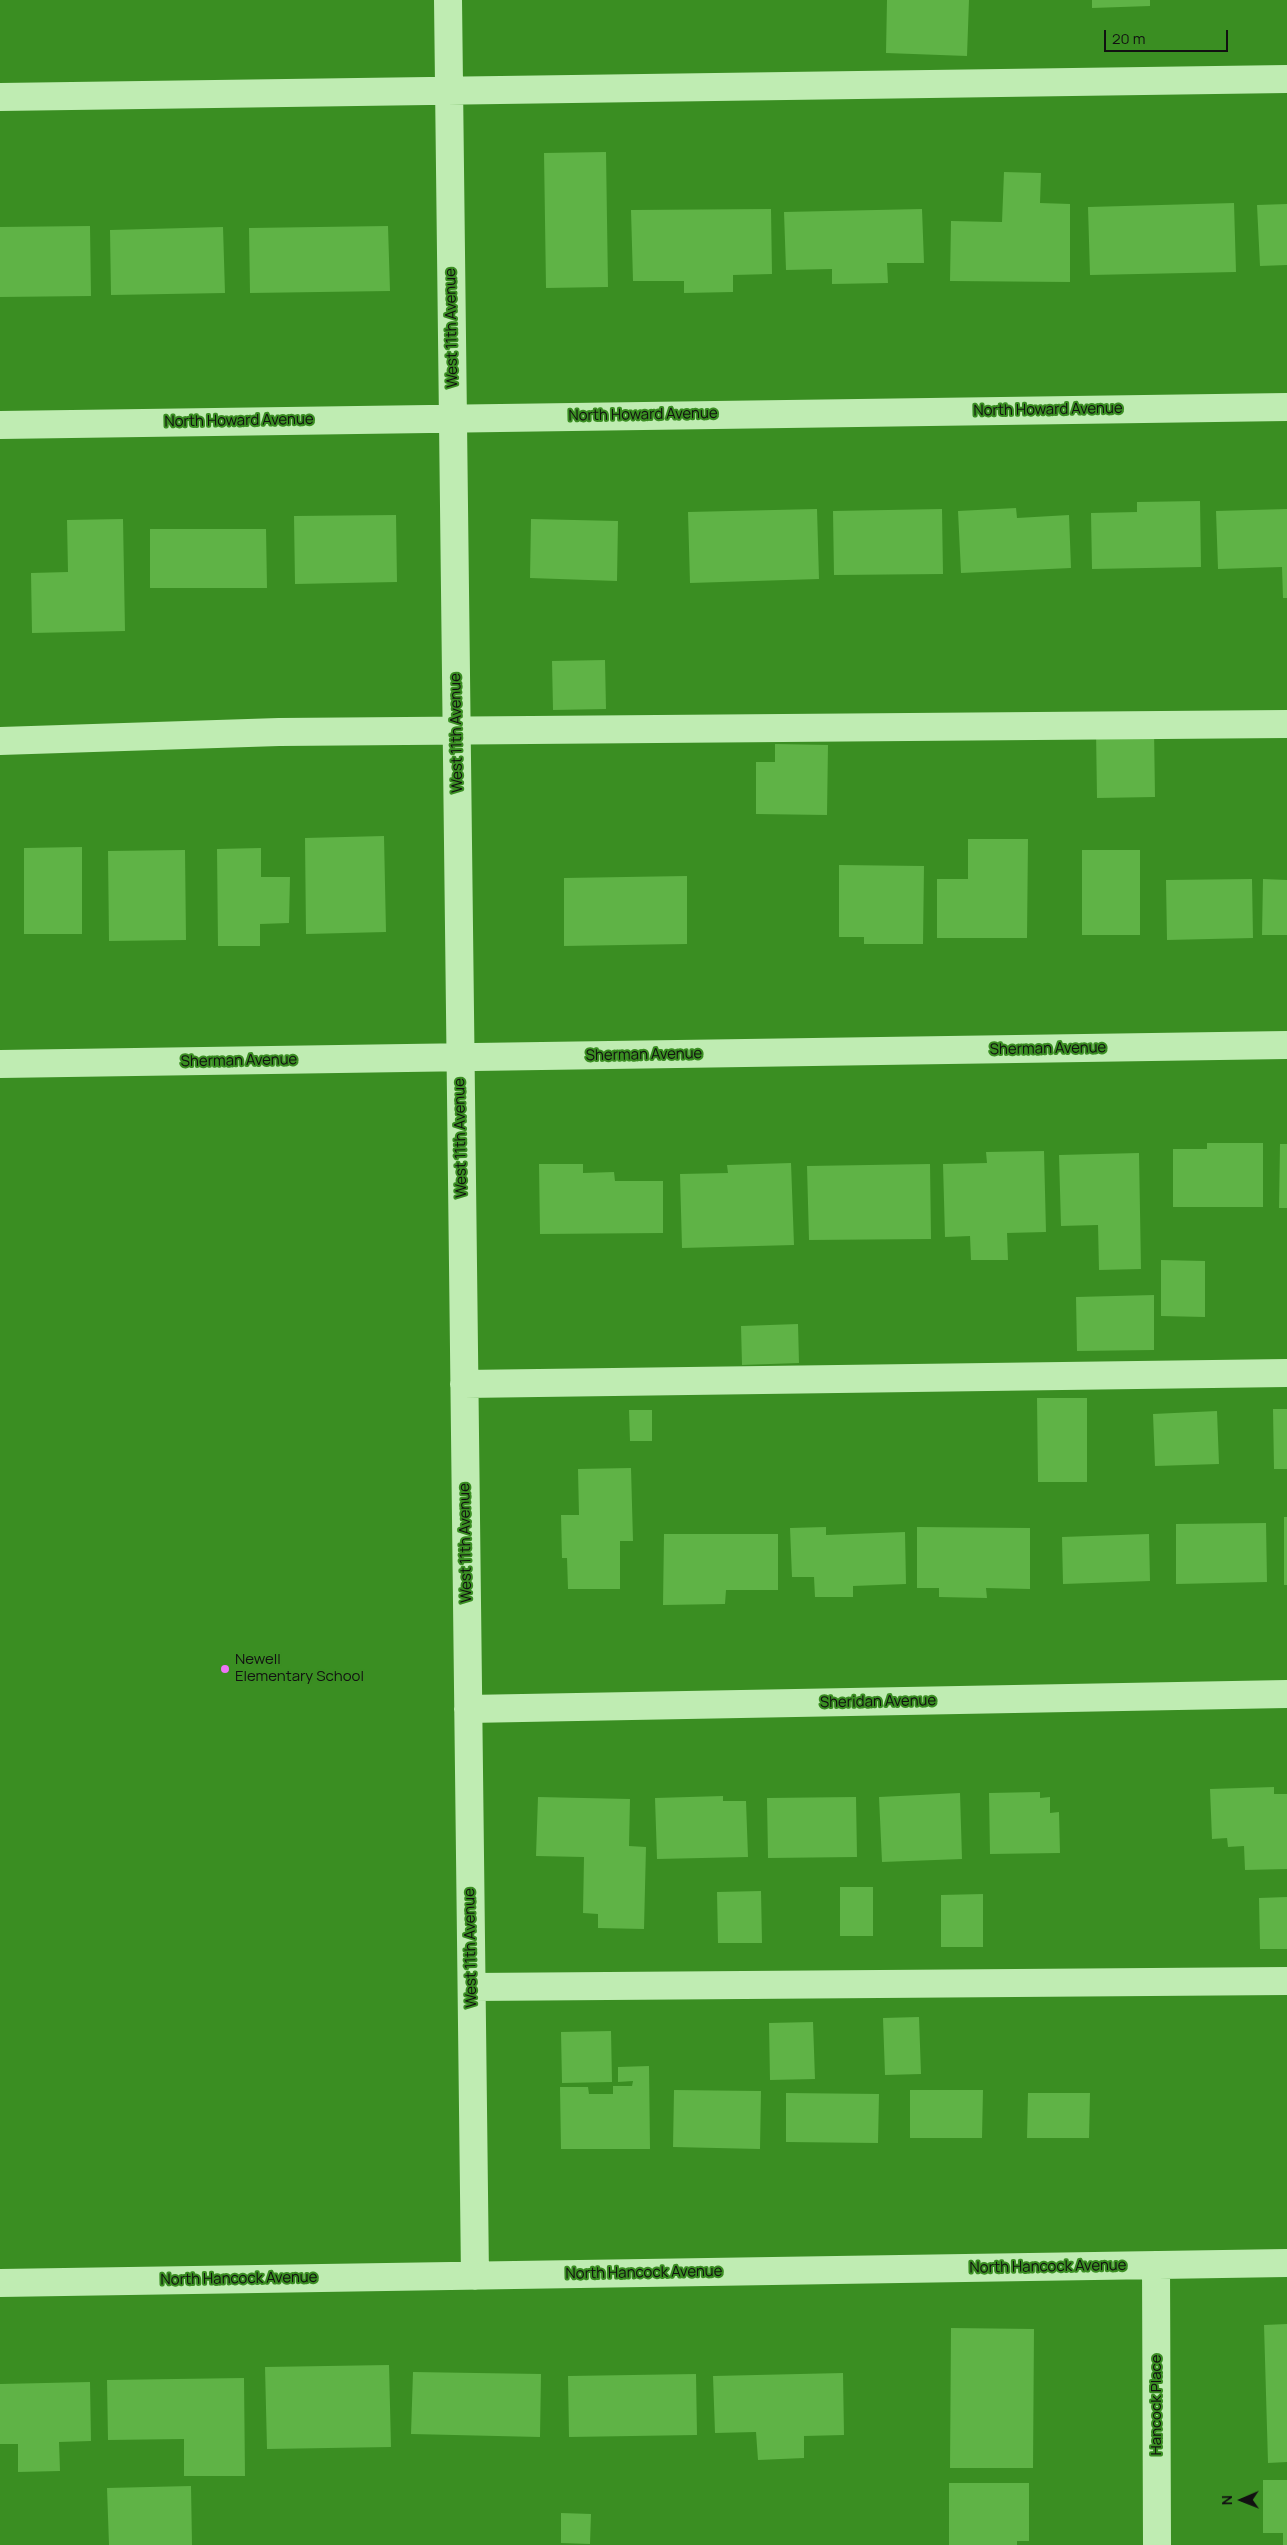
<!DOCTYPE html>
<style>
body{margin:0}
#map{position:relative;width:1287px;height:2545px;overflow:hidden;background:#3a8e22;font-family:Manrope,sans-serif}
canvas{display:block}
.north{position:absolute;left:1217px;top:2475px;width:50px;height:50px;-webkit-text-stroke:4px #3a8e22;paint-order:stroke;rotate:269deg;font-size:14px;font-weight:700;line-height:20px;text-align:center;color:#111}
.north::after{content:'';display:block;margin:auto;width:18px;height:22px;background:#111;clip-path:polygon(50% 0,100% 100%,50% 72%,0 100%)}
.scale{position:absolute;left:1104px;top:30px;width:124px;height:22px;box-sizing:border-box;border:2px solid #111;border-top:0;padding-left:6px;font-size:15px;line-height:18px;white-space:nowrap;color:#111;-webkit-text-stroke:4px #3a8e22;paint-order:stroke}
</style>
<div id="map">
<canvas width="1287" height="2545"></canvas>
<div class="north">N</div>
<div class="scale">20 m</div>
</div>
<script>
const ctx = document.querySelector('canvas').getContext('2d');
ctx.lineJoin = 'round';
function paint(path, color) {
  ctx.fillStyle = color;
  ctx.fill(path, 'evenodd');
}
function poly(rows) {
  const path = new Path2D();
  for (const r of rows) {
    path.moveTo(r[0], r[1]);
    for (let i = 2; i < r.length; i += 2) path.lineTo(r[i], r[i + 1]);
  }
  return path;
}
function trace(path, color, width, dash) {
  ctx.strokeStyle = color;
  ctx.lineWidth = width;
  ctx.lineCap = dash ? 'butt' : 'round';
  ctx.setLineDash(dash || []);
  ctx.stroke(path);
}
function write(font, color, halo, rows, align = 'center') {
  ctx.font = font + ' Manrope,sans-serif';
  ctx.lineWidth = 4;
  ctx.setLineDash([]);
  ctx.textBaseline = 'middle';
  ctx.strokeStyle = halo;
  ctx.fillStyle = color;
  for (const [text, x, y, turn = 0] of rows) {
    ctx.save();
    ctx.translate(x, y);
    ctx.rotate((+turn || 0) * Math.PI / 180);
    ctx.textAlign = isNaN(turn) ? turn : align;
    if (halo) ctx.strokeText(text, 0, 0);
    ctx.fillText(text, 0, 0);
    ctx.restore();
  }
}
const building = poly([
 [887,0,969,0,967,56,886,53],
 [1092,0,1150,0,1150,6,1092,8],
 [606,152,608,287,546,288,544,153],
 [1004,172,1041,173,1040,203,1070,204,1070,282,950,281,951,221,1002,222],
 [1234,203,1236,272,1090,275,1088,207],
 [1287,204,1287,265,1260,266,1257,205],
 [771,209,772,274,733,275,733,292,684,293,684,281,633,281,631,210],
 [922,209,924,263,887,263,888,283,832,284,832,269,786,270,784,212],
 [90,226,91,296,0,297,0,227],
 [388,226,390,291,250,293,249,228],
 [223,227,225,293,111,295,110,230],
 [1200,501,1201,567,1092,569,1091,513,1137,512,1137,502],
 [1016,508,1017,518,1069,515,1071,568,961,573,958,511],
 [817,509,819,579,690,583,688,512],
 [942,509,943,574,834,575,833,511],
 [1287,509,1287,598,1283,598,1282,567,1218,569,1216,511],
 [396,515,397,582,295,584,294,516],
 [123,519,125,631,32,633,31,573,68,572,67,520],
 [531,519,618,521,617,581,530,578],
 [150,529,266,529,267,588,150,588],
 [605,660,606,709,553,710,552,661],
 [1154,728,1155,797,1097,798,1096,729],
 [775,744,828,745,827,815,756,814,756,762,775,762],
 [384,836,386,932,306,934,305,838],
 [968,839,1028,839,1027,938,937,938,937,879,968,879],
 [82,847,82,934,24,934,24,848],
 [261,848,261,877,290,877,289,923,260,924,260,946,218,946,217,849],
 [185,850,186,940,109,941,108,851],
 [1082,850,1140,850,1140,935,1082,935],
 [839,865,924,866,923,944,864,944,864,937,839,937],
 [687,876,687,944,564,946,564,878],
 [1252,879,1253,938,1167,940,1166,880],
 [1263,879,1287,880,1287,935,1262,935],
 [1207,1143,1263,1143,1263,1207,1173,1207,1173,1149,1207,1149],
 [1280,1144,1287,1144,1287,1208,1279,1208],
 [1044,1151,1046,1232,1007,1233,1008,1260,971,1260,970,1236,945,1237,943,1164,987,1163,986,1152],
 [1139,1153,1141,1269,1099,1270,1098,1225,1061,1226,1059,1155],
 [791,1163,794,1245,682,1248,680,1174,728,1173,727,1165],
 [539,1164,583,1164,583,1173,614,1172,615,1181,663,1181,663,1233,540,1234],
 [930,1164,931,1239,809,1240,807,1166],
 [1161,1260,1205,1261,1205,1317,1161,1316],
 [1154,1295,1154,1350,1077,1351,1076,1297],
 [798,1324,799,1363,742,1365,741,1326],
 [1037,1398,1087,1398,1087,1482,1038,1482],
 [1273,1409,1287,1409,1287,1469,1274,1469],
 [629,1410,652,1410,652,1441,630,1441],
 [1217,1411,1219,1464,1155,1466,1153,1414],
 [631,1468,633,1541,620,1541,620,1589,568,1589,567,1558,562,1558,561,1515,579,1515,578,1469],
 [1284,1517,1287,1517,1287,1585,1284,1585],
 [1266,1523,1267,1582,1176,1584,1176,1524],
 [826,1527,826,1535,905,1532,906,1584,853,1586,853,1597,815,1597,814,1577,792,1577,790,1528],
 [917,1527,1030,1528,1030,1589,986,1588,987,1598,939,1597,939,1588,917,1588],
 [664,1534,778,1534,778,1590,726,1590,725,1604,663,1605],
 [1149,1534,1150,1581,1063,1584,1062,1537],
 [1274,1787,1274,1794,1287,1794,1287,1869,1245,1870,1244,1846,1228,1847,1227,1838,1212,1839,1210,1789],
 [1040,1792,1040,1798,1050,1797,1050,1813,1059,1812,1060,1853,990,1854,989,1793],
 [960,1793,962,1859,882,1862,879,1797],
 [723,1796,723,1801,746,1801,748,1857,657,1859,655,1798],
 [538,1797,630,1799,629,1846,646,1847,644,1929,598,1928,598,1914,583,1913,584,1857,536,1856],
 [856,1797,857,1857,768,1858,767,1798],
 [840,1887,873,1887,873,1936,840,1936],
 [761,1891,762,1943,718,1943,717,1892],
 [983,1894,983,1947,941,1947,941,1895],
 [1287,1897,1287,1949,1260,1949,1259,1898],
 [919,2017,921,2074,885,2075,883,2018],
 [813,2022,815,2079,770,2080,769,2023],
 [611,2031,612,2082,562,2083,561,2032],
 [649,2066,650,2149,561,2149,560,2087,588,2087,589,2094,613,2094,613,2086,632,2086,633,2081,618,2082,618,2067],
 [674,2090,761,2091,760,2149,673,2147],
 [910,2090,983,2090,982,2138,910,2138],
 [786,2093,879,2094,878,2143,786,2142],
 [1028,2093,1090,2093,1089,2138,1027,2138],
 [1287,2324,1287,2462,1268,2463,1264,2325],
 [951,2328,1034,2329,1033,2468,950,2468],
 [389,2365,391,2447,267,2449,265,2367],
 [413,2372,541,2374,540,2437,411,2434],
 [843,2373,844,2435,804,2436,804,2458,758,2460,756,2432,715,2433,713,2376],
 [696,2374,697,2435,569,2437,568,2376],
 [244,2378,245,2476,184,2476,184,2439,108,2440,107,2380],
 [90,2382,91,2441,59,2442,60,2471,18,2472,18,2444,0,2444,0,2384],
 [1263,2480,1287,2480,1287,2545,1283,2545,1283,2533,1263,2533],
 [949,2483,1029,2483,1029,2541,1017,2541,1017,2545,949,2545],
 [191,2486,192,2545,109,2545,107,2488],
 [561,2513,591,2514,590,2544,561,2543]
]);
const minor = poly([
 [448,0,475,2276],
 [0,97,1287,79],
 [0,425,1287,407],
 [0,741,279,732,1287,724],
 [0,1064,1287,1045],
 [464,1384,1287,1373],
 [468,1709,1287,1694],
 [472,1987,1287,1981],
 [1156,2265,1157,2545],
 [0,2283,1287,2263]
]);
const markers = [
 [225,1669,5,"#ee74f7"]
];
const streetNames = [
 ["West 11th Avenue",452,328,-91],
 ["North Howard Avenue",1048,410,-1],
 ["North Howard Avenue",643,415,-1],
 ["North Howard Avenue",239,421,-1],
 ["West 11th Avenue",457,733,-91],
 ["Sherman Avenue",1048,1049,-1],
 ["Sherman Avenue",644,1055,-1],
 ["Sherman Avenue",239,1061,-1],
 ["West 11th Avenue",461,1138,-91],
 ["West 11th Avenue",466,1543,-91],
 ["Sheridan Avenue",878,1702,-1],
 ["West 11th Avenue",471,1948,-91],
 ["North Hancock Avenue",1048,2267,-1],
 ["North Hancock Avenue",644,2273,-1],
 ["North Hancock Avenue",239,2279,-1],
 ["Hancock Place",1157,2405,-90]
];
const poiNames = [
 ["Newell",235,1660],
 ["Elementary School",235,1677]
];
paint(building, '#5fb346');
trace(minor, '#bfecb2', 28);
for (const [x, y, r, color] of markers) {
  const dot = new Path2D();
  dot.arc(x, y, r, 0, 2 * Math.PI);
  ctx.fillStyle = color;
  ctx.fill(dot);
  trace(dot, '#3a8e22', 2);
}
write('15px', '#111', '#3a8e22', streetNames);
write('15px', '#111', '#3a8e22', poiNames, 'left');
</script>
